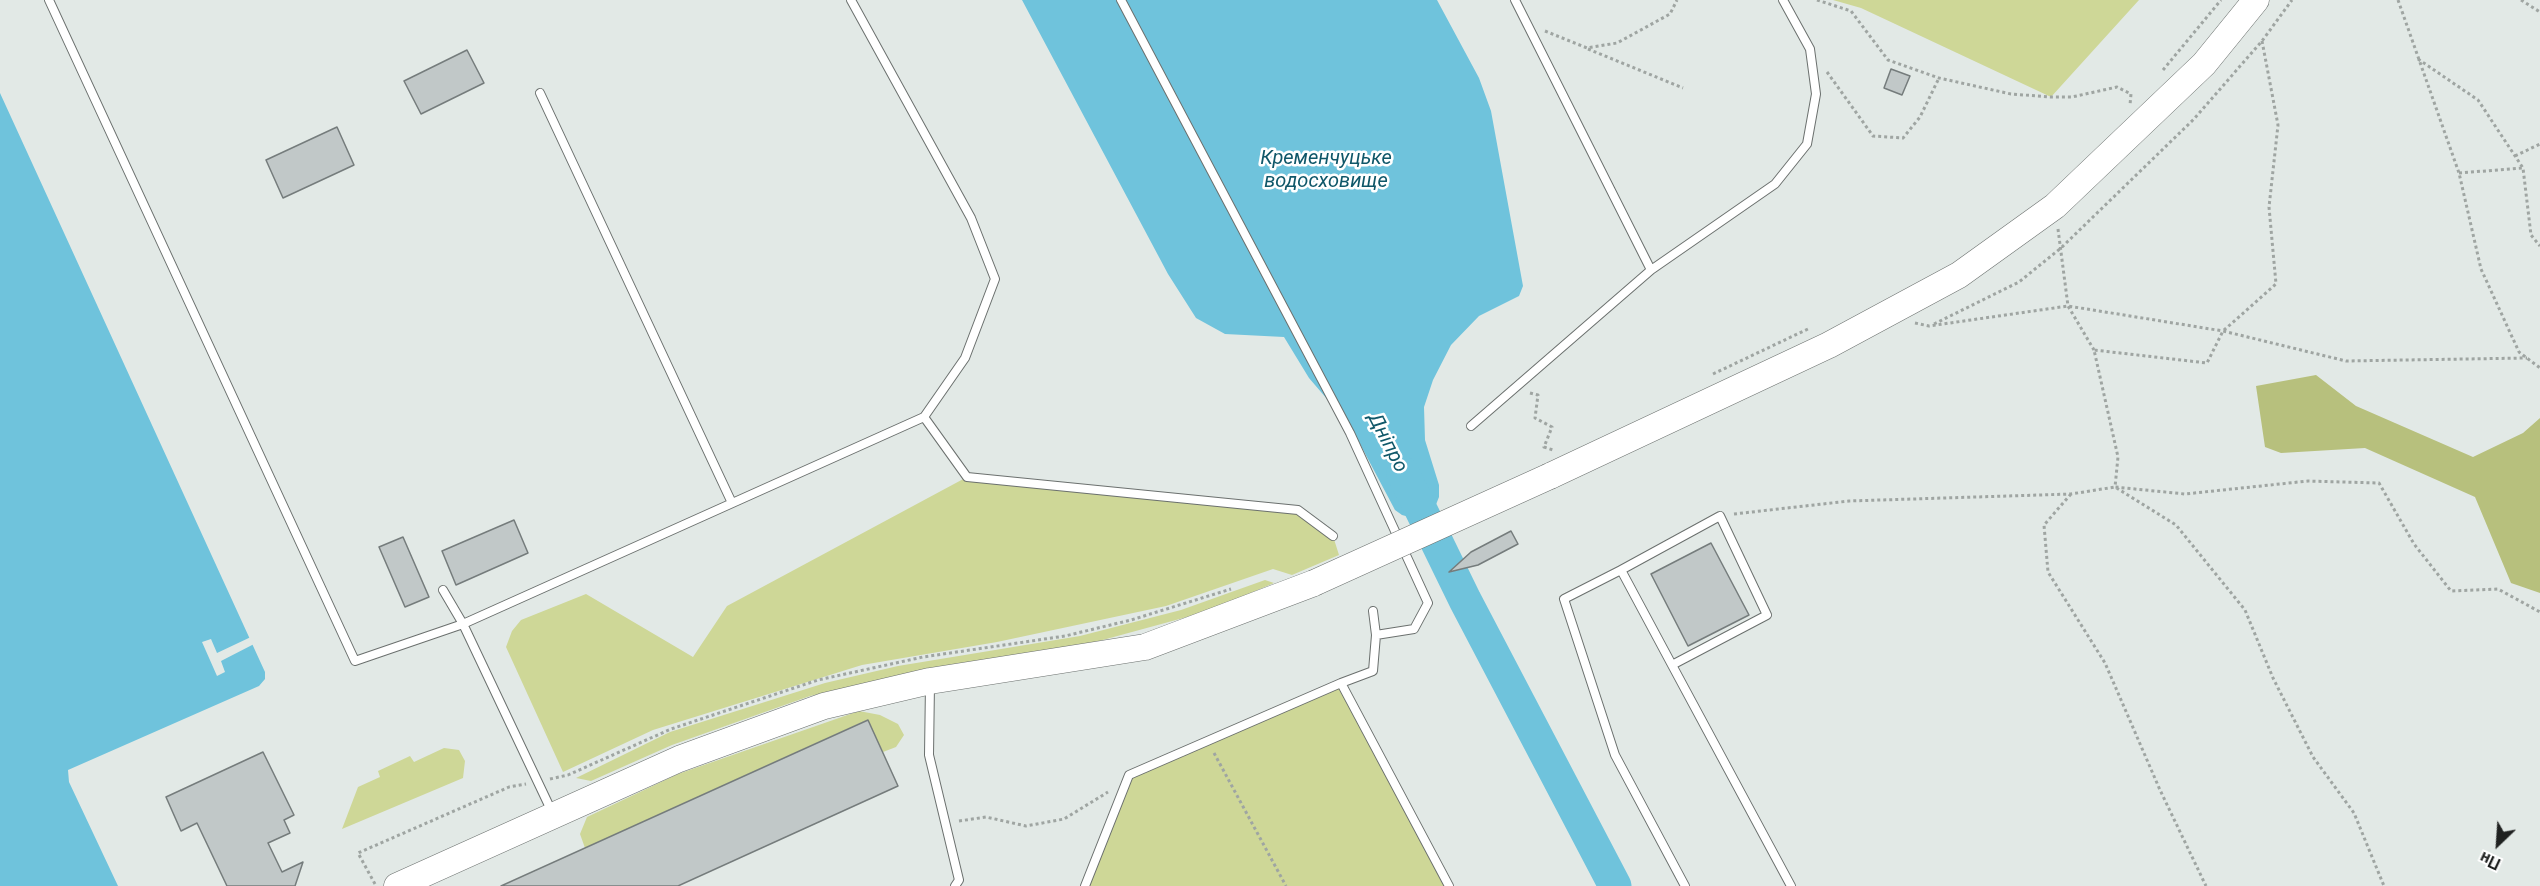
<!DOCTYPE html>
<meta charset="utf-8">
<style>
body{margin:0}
#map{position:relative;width:2540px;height:886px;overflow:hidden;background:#e2e9e6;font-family:Roboto,sans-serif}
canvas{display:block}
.north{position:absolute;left:2468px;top:814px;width:60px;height:60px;-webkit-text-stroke:4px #fff;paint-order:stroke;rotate:205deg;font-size:16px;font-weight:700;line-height:24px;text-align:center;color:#1f2120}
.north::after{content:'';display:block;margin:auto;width:21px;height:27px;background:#1f2120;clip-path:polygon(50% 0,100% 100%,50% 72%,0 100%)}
</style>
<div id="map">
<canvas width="2540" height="886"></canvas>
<div class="north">Пн</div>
</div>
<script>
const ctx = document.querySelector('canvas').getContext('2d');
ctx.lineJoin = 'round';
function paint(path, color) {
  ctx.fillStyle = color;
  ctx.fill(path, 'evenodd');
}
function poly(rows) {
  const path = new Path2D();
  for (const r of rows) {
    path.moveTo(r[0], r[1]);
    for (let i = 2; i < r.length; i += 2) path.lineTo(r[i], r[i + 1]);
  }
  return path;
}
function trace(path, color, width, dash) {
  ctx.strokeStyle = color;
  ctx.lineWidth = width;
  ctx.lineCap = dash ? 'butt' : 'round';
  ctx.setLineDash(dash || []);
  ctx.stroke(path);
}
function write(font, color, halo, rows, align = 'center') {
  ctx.font = font + ' Roboto,sans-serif';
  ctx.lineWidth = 5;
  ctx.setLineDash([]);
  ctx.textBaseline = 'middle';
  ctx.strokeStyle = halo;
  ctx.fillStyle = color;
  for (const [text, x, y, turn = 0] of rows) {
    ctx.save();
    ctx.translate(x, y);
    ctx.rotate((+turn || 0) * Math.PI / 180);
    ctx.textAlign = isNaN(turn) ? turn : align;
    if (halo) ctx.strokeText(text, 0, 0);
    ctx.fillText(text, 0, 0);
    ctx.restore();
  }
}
const green = poly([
 [1833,0,2139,0,2051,97,1861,8],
 [967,477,1298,510,1333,536,1339,555,1292,575,1273,569,1166,606,997,642,862,665,653,730,563,772,506,647,512,631,521,620,586,594,693,657,727,606],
 [1265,580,1274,583,1209,611,1077,647,899,676,810,696,672,745,591,781,576,778,670,732,825,683,898,666,1080,636,1181,610],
 [1341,683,1449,886,1085,886,1129,775],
 [859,711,880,715,898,724,904,735,896,747,883,752,867,720,585,848,580,834,587,817,678,774],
 [444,748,459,750,465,761,463,778,342,829,358,787,380,777,378,771,410,756,414,762]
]);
const forest = poly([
 [2316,375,2356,406,2473,457,2523,433,2540,418,2540,593,2511,583,2475,497,2365,448,2281,453,2265,447,2256,386]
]);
const water = poly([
 [1022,0,1437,0,1479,78,1491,111,1523,286,1519,296,1479,316,1451,345,1433,380,1424,407,1425,440,1439,485,1439,497,1435,507,1413,518,1402,515,1395,510,1351,427,1309,378,1284,337,1225,334,1196,318,1168,274],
 [0,93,265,672,265,679,259,686,68,770,69,782,118,886,0,886]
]);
const pier = poly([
 [253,636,256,643,221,661,225,672,217,676,202,642,211,639,217,653]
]);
const river = poly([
 [1403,473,1465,600,1615,886]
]);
const building = poly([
 [467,50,484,83,421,114,404,81,467,50],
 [1891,69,1910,76,1902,95,1884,88,1891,69],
 [337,127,354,165,283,198,266,160,337,127],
 [514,520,528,553,456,585,442,551,514,520],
 [1511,531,1518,544,1478,565,1449,572,1471,552,1511,531],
 [403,537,429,597,405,607,379,547,403,537],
 [1711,543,1749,615,1688,646,1651,574,1711,543],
 [868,720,898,786,678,886,501,886,868,720],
 [263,752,294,815,284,820,290,833,268,843,282,872,303,862,295,886,227,886,197,823,181,831,166,797,263,752]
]);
const path = poly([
 [1817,0,1851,11,1888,60,1939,78,2011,94,2051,97,2072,97,2117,87,2131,94,2130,105],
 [2398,0,2459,173,2481,269,2519,352,2540,368],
 [2521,0,2540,12],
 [1545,31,1587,48,1617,43,1670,14,1677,0],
 [2262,41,2278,125,2269,207,2276,284,2223,331,2207,363,2094,350,2118,457,2115,487,2185,494,2308,481,2379,483,2414,544,2451,591,2498,589,2540,612],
 [1588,49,1683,88],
 [2418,59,2478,100,2523,168,2531,235,2540,246],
 [2163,70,2221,0],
 [1827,72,1873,136,1903,138,1920,117,1939,78],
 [2515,156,2540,144],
 [2459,173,2523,168],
 [2058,229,2068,306,2094,350],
 [1915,323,1929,326,2068,306,2223,331,2346,361,2527,358],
 [1934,324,2019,282,2061,248,2194,119,2262,41,2292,0],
 [1713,374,1810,328],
 [1530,393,1538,395,1535,418,1552,427,1544,447,1553,450],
 [2071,494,2044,525,2048,572,2105,663,2160,790,2206,886],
 [1734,514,1849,501,2071,494,2115,487,2176,525,2245,610,2273,678,2313,757,2354,813,2384,886],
 [1214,753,1286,886],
 [550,779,568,775,671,729,818,680,923,657,1065,636,1131,620,1231,589],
 [959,821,986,817,1026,826,1064,819,1108,792],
 [375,884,358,853,509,787,526,784]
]);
const lane = poly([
 [49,0,355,661,463,624,443,590],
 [1121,0,1350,433,1428,603,1414,629,1376,635],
 [1515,0,1651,270],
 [540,93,732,503],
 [924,417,967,477,1298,510,1333,536],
 [1471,426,1651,270,1775,184,1807,144,1816,94,1810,49,1783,0],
 [1621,570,1564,599,1615,755,1685,886],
 [1672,665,1767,615,1720,516,1621,570,1672,665,1791,886],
 [1341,683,1373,671,1376,635,1373,611],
 [930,684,929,755,959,880,955,886],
 [553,814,463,624,924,417,965,358,995,279,971,218,851,0],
 [1085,886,1129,775,1341,683,1449,886]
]);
const primary = poly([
 [1550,476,1829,345,1959,275,2055,206,2204,64,2256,0],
 [397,886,679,759,824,706,930,681,1145,647,1314,583]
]);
const primaryBridge = poly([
 [1314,583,1550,476]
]);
const waterNames = [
 ["Кременчуцьке",1326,159],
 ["водосховище",1326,182],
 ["Дніпро",1387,443,63]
];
paint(green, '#ced797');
paint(forest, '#b7c07d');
paint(water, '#6fc3dc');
paint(pier, '#e2e9e6');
trace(river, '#6fc3dc', 33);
paint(building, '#c1c8c8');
trace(building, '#757c7c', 1.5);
trace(lane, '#6b706e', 10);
trace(primary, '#6b706e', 27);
trace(path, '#9fa5a2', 3, [3, 3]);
trace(lane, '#fff', 8);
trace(primary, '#fff', 26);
trace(primaryBridge, '#6b706e', 27, []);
trace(primaryBridge, '#fff', 26);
write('italic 20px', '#0f5769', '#fff', waterNames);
</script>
